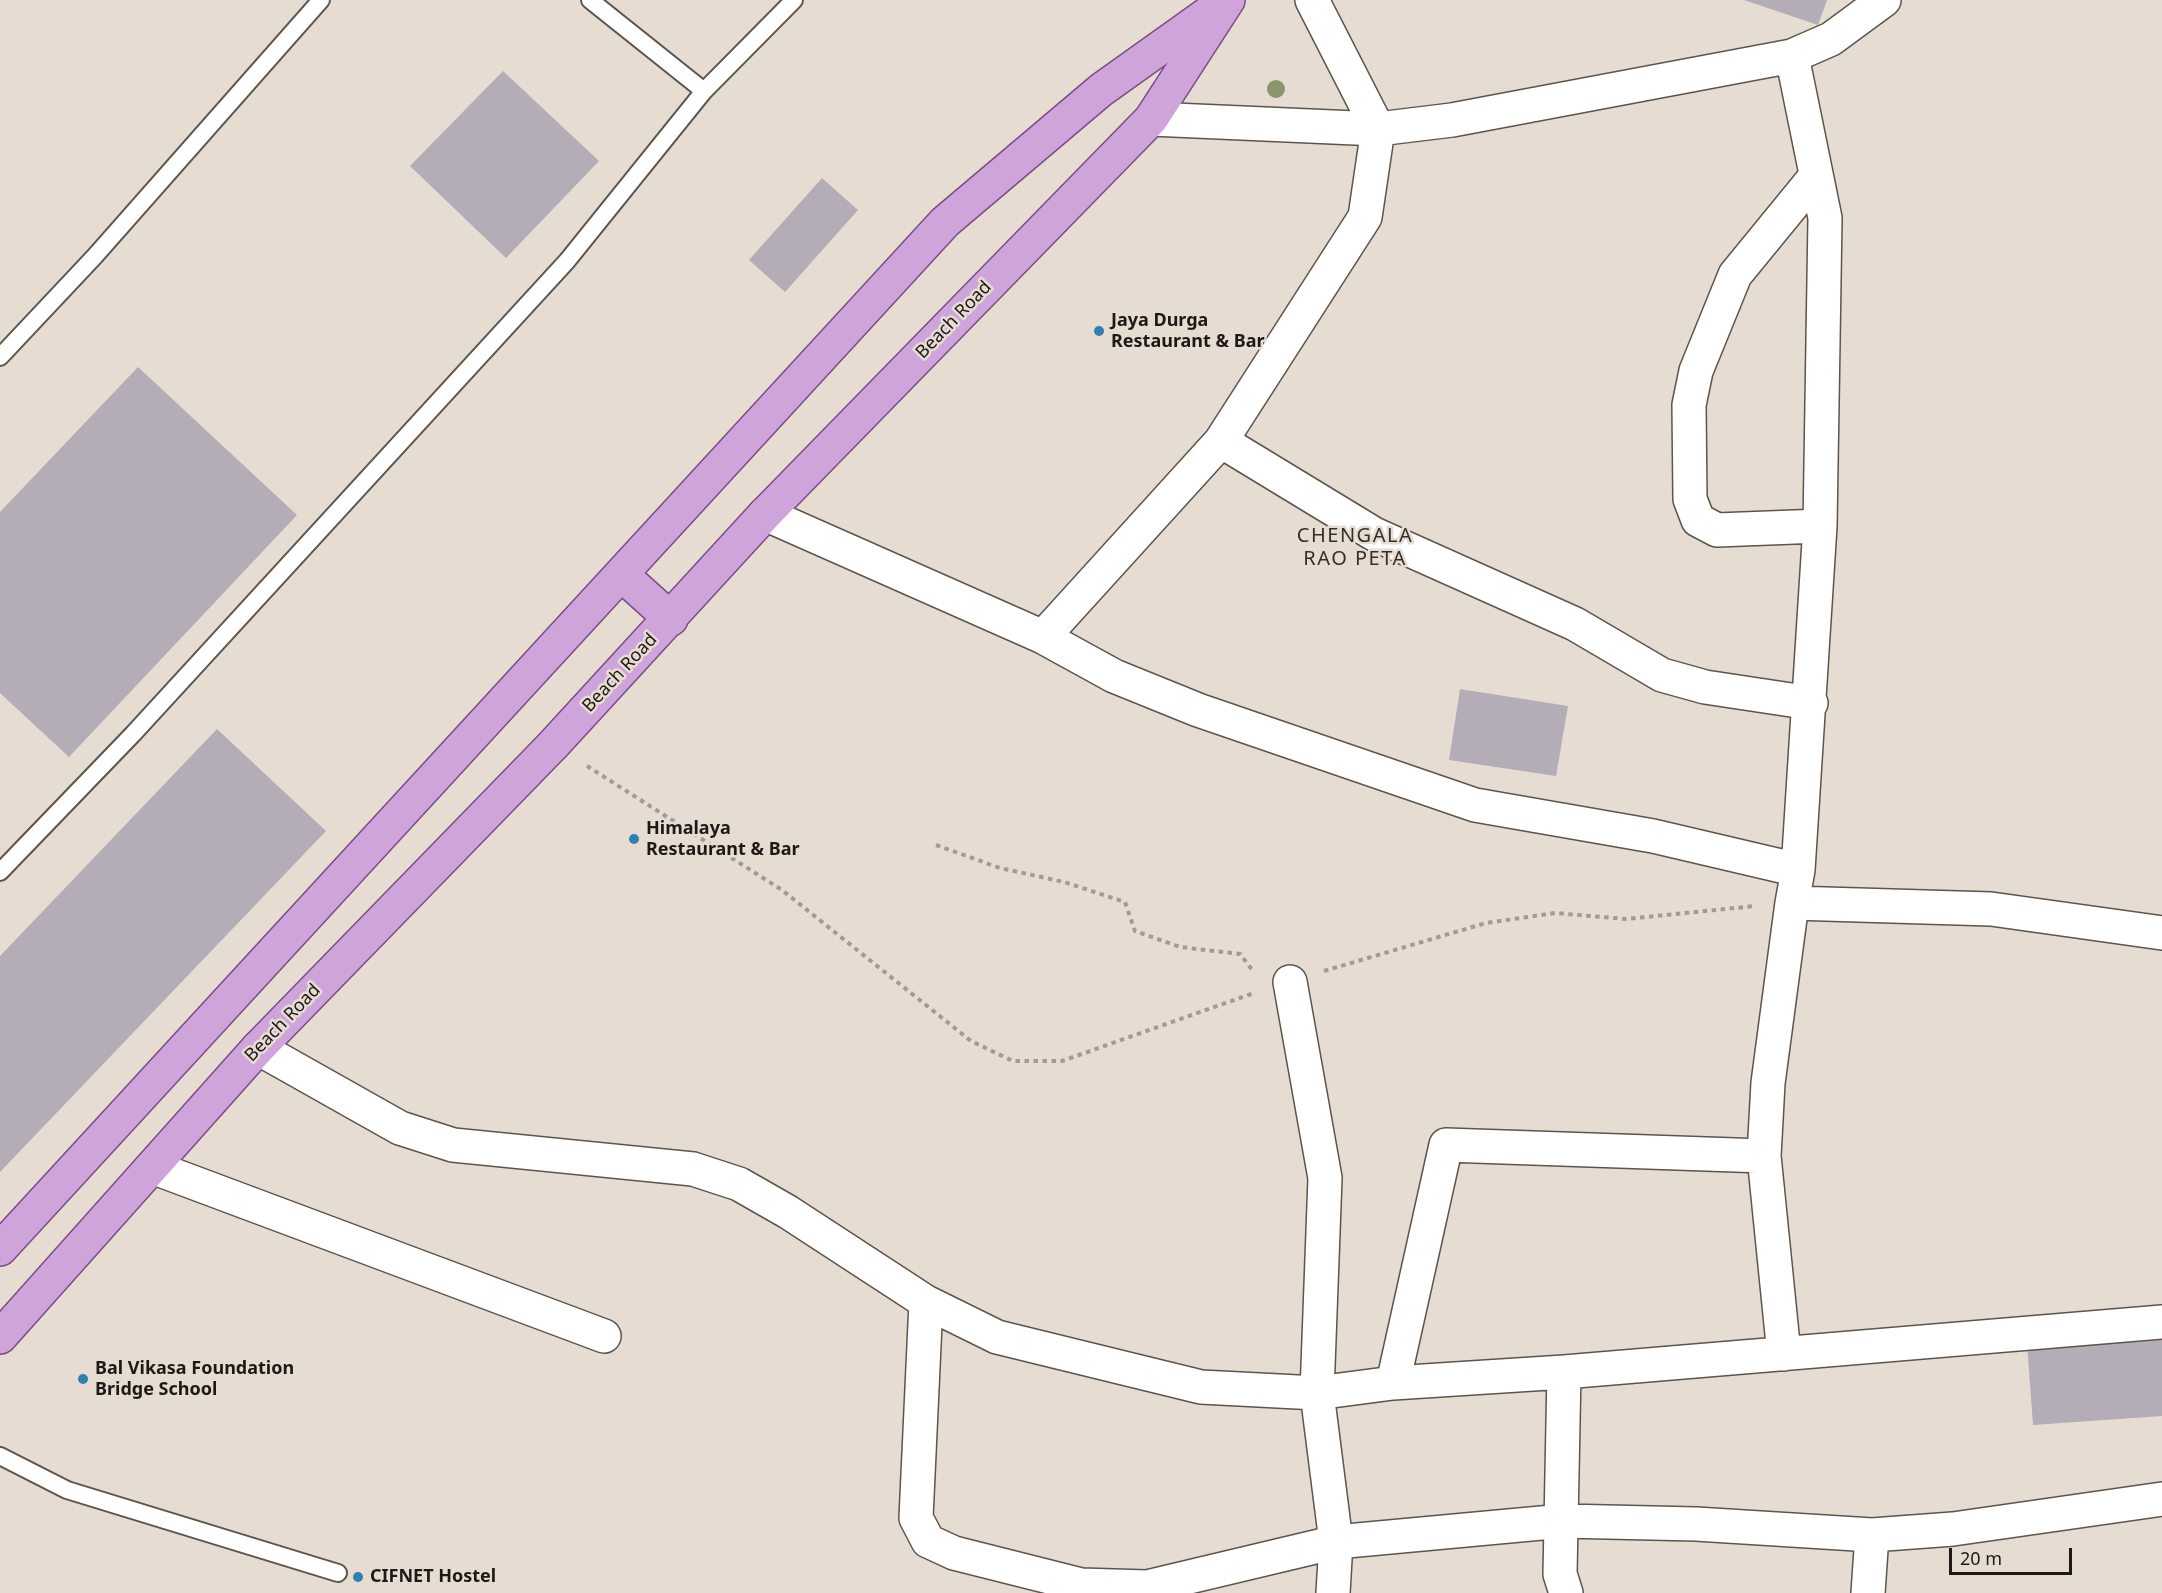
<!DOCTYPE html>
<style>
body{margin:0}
#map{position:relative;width:2162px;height:1593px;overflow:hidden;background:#e7dcd2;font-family:"Noto Sans",sans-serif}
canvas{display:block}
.scale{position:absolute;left:1949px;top:1548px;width:123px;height:27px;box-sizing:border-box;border:3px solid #1d1916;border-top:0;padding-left:8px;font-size:18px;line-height:21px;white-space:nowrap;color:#1d1916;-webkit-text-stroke:4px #e7dcd2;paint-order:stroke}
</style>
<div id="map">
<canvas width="2162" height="1593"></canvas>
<div class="scale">20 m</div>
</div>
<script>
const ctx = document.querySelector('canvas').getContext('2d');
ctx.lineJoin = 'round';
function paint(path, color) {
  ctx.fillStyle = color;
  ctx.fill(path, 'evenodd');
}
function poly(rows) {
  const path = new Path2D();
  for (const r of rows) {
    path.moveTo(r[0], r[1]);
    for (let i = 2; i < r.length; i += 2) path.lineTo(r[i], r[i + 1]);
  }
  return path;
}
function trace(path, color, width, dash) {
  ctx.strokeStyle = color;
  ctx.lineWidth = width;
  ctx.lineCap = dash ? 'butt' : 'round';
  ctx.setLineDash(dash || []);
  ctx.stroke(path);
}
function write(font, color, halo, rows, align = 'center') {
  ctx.font = font + ' "Noto Sans",sans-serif';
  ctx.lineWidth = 5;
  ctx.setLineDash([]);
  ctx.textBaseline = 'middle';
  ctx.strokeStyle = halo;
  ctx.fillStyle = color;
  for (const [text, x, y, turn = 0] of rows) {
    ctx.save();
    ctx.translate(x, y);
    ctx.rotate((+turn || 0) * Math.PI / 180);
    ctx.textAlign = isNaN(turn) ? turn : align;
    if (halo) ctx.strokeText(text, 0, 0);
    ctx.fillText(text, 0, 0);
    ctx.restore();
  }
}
const building = poly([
 [1744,0,1827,0,1818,25],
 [503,71,599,161,506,258,410,166],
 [822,178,858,210,785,292,749,260],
 [138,367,297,515,69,757,0,693,0,512],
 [1460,689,1568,706,1556,776,1449,760],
 [217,729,326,831,0,1172,0,956],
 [2162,1333,2162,1416,2033,1425,2027,1343]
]);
const path = poly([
 [587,766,782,890,971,1041,1013,1061,1062,1061,1254,993],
 [936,845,1000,868,1064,882,1125,902,1135,931,1180,947,1240,954,1253,971],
 [1324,971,1486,923,1555,913,1626,919,1755,906]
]);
const service = poly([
 [590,0,704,91],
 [0,357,95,256,321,0],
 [0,872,133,734,567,261,704,91,794,0],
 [0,1456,67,1490,338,1573]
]);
const minor = poly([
 [1792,56,1825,218,1820,526,1798,870],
 [1151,119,1378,129,1452,120,1792,56,1831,39,1884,0],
 [1816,176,1735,275,1696,371,1689,405,1690,499,1698,520,1717,530,1820,526],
 [1221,441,1374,534,1575,624,1662,675,1705,687,1811,703],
 [765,514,1043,637,1114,676,1198,710,1475,805,1653,836,1798,870,1792,903,1991,909,2162,933],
 [1043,637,1221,441,1365,217,1378,129,1312,0],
 [1290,982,1325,1178,1317,1393,1336,1542,1333,1593],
 [258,1048,400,1128,453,1145,693,1169,739,1184,788,1212,926,1302,997,1337,1201,1387,1317,1393,1393,1383,1564,1372,2162,1322],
 [152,1167,604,1336],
 [926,1302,916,1518,928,1541,954,1553,1081,1585,1147,1587],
 [1784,1354,1764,1156,1768,1083,1792,903],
 [1564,1372,1560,1574,1566,1593],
 [1393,1383,1446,1145,1764,1156],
 [1145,1593,1147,1587,1336,1542,1563,1521,1696,1524,1872,1535,1953,1529,2162,1499],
 [1868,1593,1872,1535]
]);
const primary = poly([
 [621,574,671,619],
 [0,1249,945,222,1101,90,1213,10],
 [0,1337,258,1048,553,745,765,514,1151,119,1228,0]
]);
const trees = [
 [1276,89]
];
const markers = [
 [1099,331,6,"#2e82b2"],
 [634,839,6,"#2e82b2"],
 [83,1379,6,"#2e82b2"],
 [358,1577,6,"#2e82b2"]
];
const streetNames = [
 ["Beach Road",954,320,-46],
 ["Beach Road",620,673,-47],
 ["Beach Road",283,1023,-46]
];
const poiNames = [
 ["Jaya Durga",1111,321],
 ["Restaurant & Bar",1111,342],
 ["Himalaya",646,829],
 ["Restaurant & Bar",646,850],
 ["Bal Vikasa Foundation",95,1369],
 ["Bridge School",95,1390],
 ["CIFNET Hostel",370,1577]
];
const neighbourhoodNames = [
 ["CHENGALA",1355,536],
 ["RAO PETA",1355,559]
];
paint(building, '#b4acb7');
trace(service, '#5d544b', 20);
trace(minor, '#5d544b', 36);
trace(primary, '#7b4c86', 36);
trace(path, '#a39a93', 4, [4.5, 4.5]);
trace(service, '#fff', 16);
trace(minor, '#fff', 33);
trace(primary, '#cea4db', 33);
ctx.fillStyle = '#8b956b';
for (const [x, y] of trees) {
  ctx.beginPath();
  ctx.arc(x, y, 9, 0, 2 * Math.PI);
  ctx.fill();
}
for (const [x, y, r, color] of markers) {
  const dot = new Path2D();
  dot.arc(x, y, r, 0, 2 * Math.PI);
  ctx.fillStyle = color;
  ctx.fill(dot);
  trace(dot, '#e7dcd2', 2);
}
write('18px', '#1d1916', '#e7dcd2', streetNames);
write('bold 18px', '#1d1916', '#e7dcd2', poiNames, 'left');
ctx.letterSpacing = '1.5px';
write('20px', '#362e26', '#e7dcd2', neighbourhoodNames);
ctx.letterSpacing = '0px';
</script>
